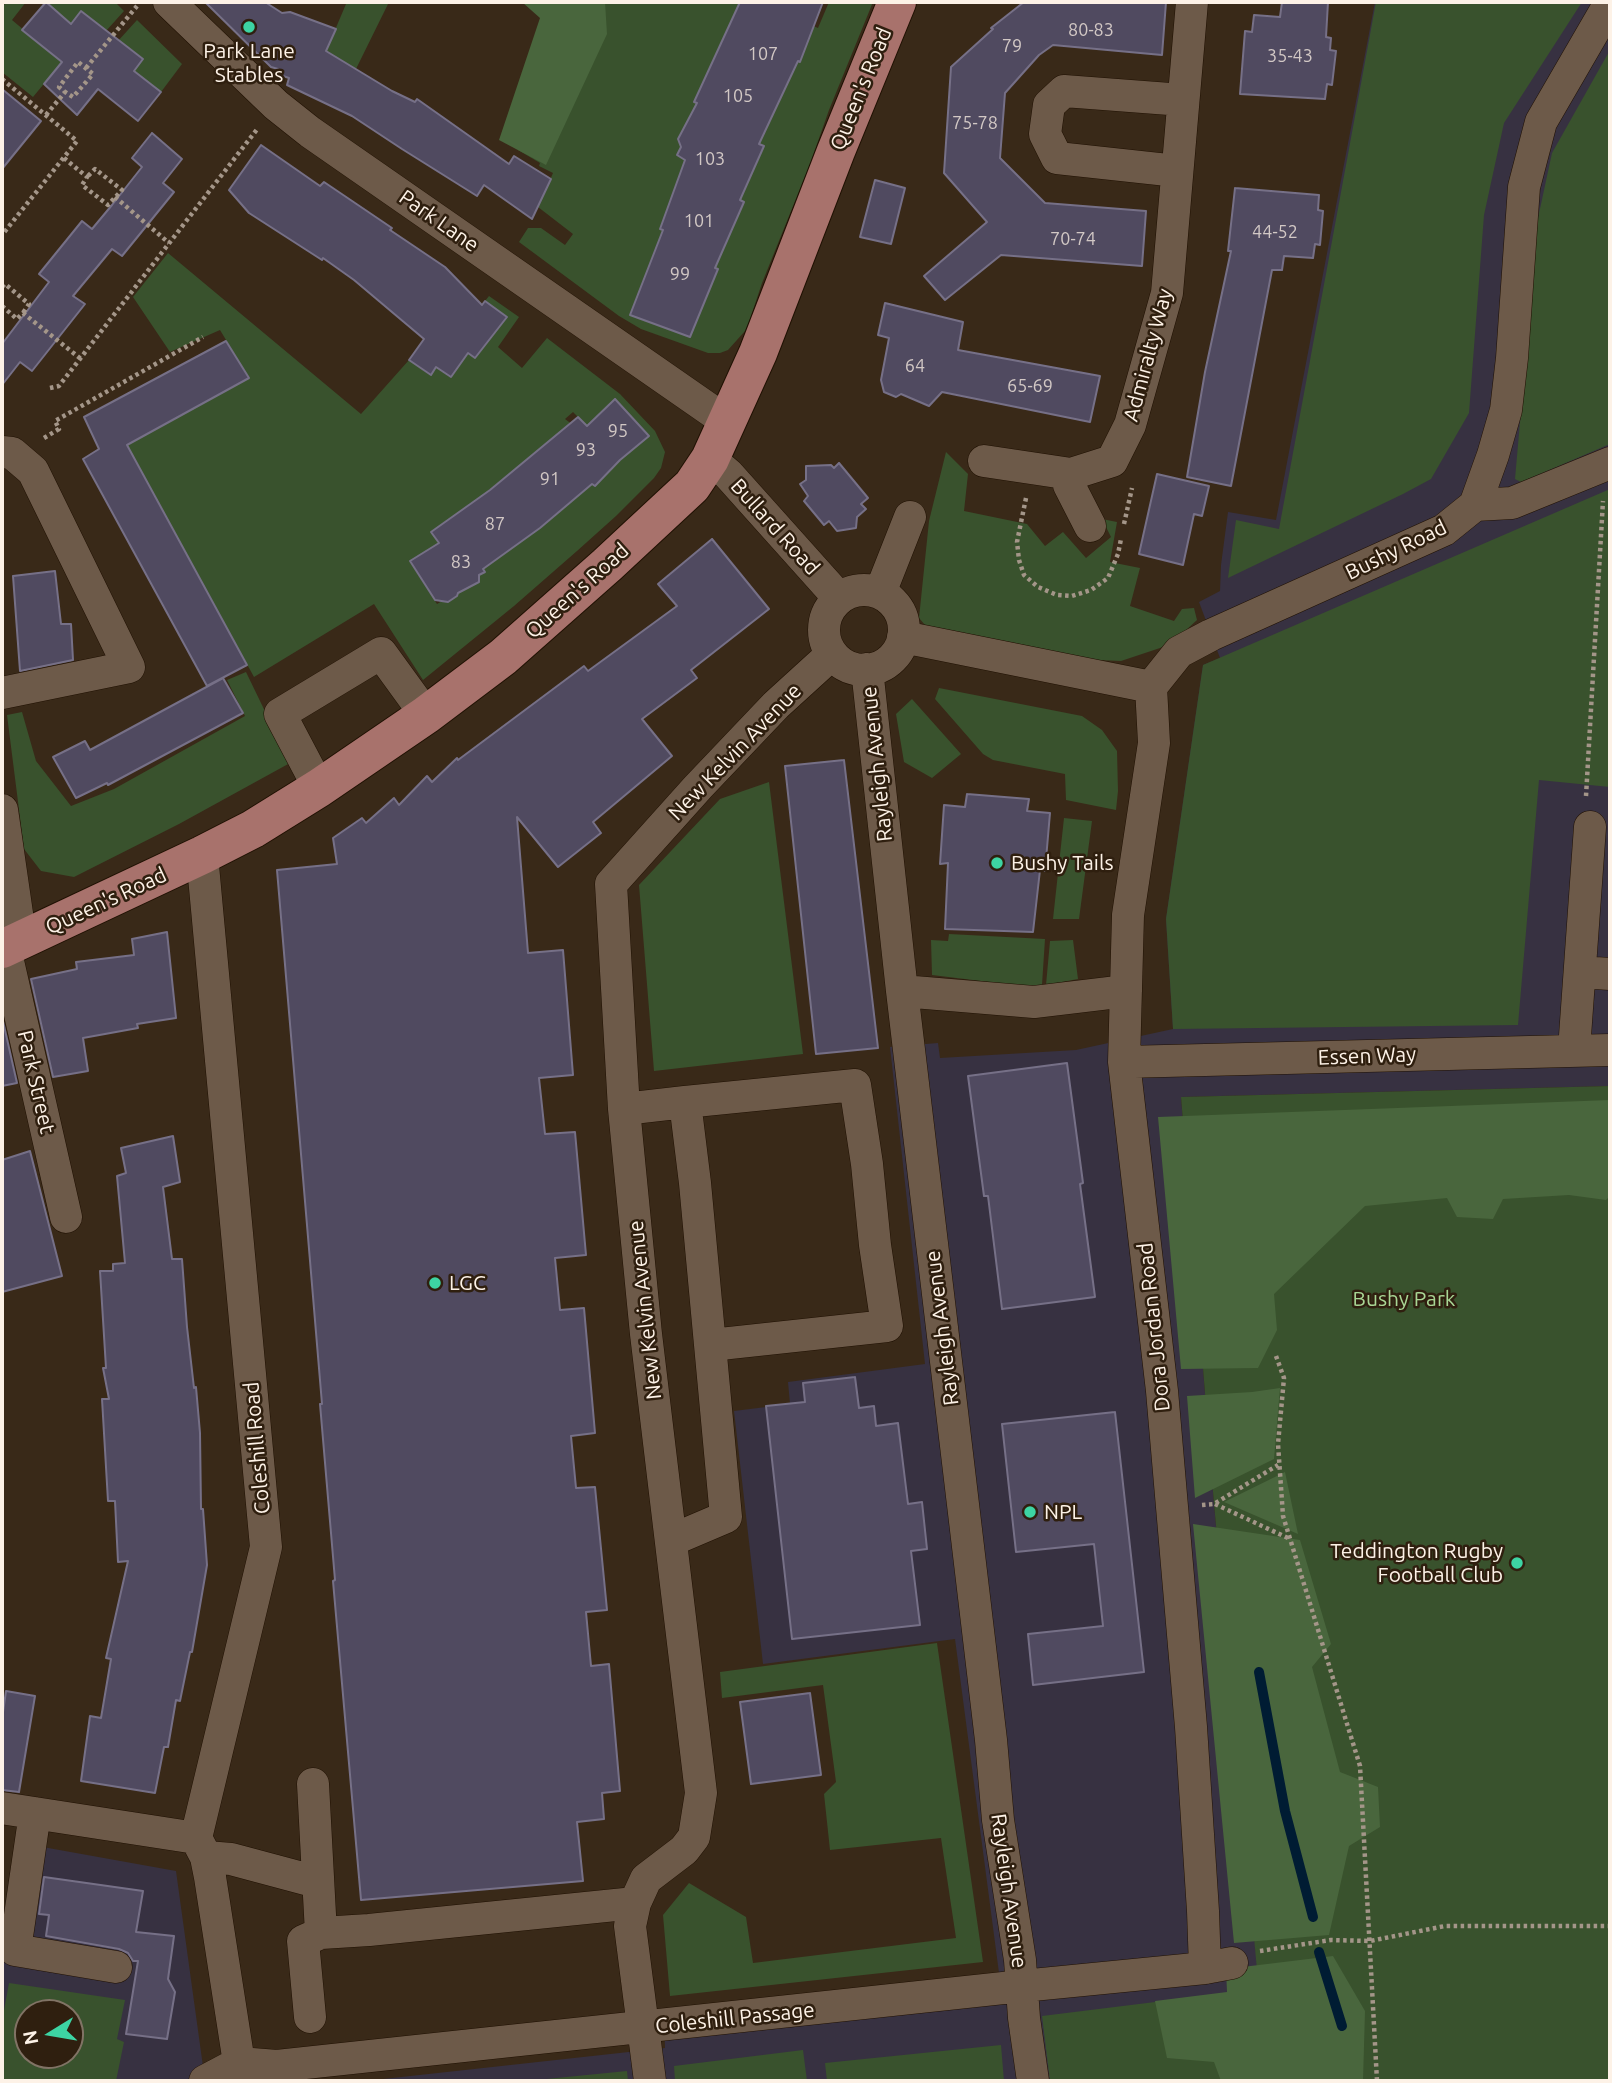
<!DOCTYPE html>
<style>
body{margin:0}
#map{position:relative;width:1612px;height:2083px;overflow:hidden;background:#392918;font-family:Ubuntu,sans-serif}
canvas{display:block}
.frame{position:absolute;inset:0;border:4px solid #fdf2e7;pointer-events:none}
.north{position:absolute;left:14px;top:1999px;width:70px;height:70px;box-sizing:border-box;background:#2f1f0f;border:2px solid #817365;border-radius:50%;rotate:259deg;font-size:19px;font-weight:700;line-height:28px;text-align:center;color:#fdf2e7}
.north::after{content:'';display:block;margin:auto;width:24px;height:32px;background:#3dd4a3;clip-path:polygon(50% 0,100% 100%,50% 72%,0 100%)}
</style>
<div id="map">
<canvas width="1612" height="2083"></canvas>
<div class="frame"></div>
<div class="north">N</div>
</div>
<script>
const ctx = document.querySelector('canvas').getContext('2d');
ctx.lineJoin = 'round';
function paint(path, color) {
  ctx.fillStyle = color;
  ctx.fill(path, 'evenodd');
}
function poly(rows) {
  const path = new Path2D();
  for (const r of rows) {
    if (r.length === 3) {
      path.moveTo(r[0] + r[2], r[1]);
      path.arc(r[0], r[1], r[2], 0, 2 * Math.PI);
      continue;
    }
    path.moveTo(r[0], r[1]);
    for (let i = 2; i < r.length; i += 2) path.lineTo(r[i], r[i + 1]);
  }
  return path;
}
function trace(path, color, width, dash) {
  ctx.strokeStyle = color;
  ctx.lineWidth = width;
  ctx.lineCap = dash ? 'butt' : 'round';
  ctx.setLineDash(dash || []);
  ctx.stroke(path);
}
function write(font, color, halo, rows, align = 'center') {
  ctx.font = font + ' Ubuntu,sans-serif';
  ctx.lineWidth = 5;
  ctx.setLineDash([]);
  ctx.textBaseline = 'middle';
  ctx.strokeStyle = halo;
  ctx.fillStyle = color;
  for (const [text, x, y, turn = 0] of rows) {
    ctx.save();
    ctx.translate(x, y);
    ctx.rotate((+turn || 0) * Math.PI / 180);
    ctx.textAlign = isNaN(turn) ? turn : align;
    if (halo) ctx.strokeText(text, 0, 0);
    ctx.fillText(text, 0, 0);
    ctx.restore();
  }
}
const commercial = poly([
 [1375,2,1610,2,1610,1086,1181,1097,1214,1504,1254,1934,1271,2081,365,2081,665,2048,664,2015,999,1973,955,1639,763,1664,734,1411,790,1404,788,1382,925,1364,890,1047,938,1043,940,1058,1076,1050,1173,1029,1166,919,1203,665,1220,658,1199,602,1220,591,1221,565,1228,512,1276,520],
 [15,1842,176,1871,205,2081,2,2081,2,1925],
 [28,2013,70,2013,70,2055,28,2055]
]);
const green = poly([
 [6,2,26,2,12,20,62,62,33,97,2,72,2,8],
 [46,2,115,2,124,11,106,31,81,11,71,24],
 [389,2,355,71,324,56,346,4],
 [588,2,754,2,818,28,829,2,873,2,829,110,810,164,762,283,750,319,745,331,728,350,720,353,708,353,641,329,619,316,519,242,528,228,541,228,565,245,573,234,538,207,553,173,539,166,540,163,518,150],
 [714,60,763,133,694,102],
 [710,119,764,146,692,164,677,155,681,147,678,139],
 [657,245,718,269,690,337,630,315],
 [1376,2,1582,2,1504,123,1484,215,1469,413,1431,479,1403,494,1228,578,1236,520,1279,529],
 [137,20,182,64,161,92,134,71,118,41],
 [1610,50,1610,444,1521,482,1515,479,1538,218,1552,153],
 [168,253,361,414,409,360,430,375,436,367,450,377,468,353,475,358,506,318,485,301,489,296,519,317,498,347,522,368,547,338,620,394,655,431,665,452,661,468,654,478,616,516,577,551,514,606,423,680,374,604,254,677,141,471,116,443,147,434,249,378,220,330,170,352,133,297],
 [615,400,649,435,620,460,565,419,573,412,587,426],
 [548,443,588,487,549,521,493,562,466,529,469,506],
 [431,532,484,572,479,575,478,582,459,591,457,596,448,602,442,601,437,604,410,562,426,551,443,549],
 [946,452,968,474,964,511,1027,524,1045,546,1063,532,1086,558,1111,537,1102,519,1117,522,1110,562,1140,568,1130,606,1174,621,1182,609,1194,608,1197,620,1173,642,1160,648,1121,661,1098,660,925,625,919,618,929,521],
 [1610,489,1610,787,1539,780,1518,1025,1173,1029,1166,919,1203,665],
 [246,672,290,763,179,824,74,877,41,871,24,849,7,715,22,712,36,761,71,806,114,789,245,716,227,680],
 [939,688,1082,716,1102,730,1117,751,1118,791,1116,810,1066,800,1065,774,993,760,983,754,935,699],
 [912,699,961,754,932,778,904,762,896,714],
 [769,782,803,1054,654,1071,639,885,720,799],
 [1064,818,1092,821,1079,919,1053,919],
 [949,934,1045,939,1042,985,1030,987,932,975,931,940,948,941],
 [1073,940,1078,979,1046,985,1050,941],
 [1610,1086,1610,2081,1271,2081,1257,1970,1214,1504,1181,1097],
 [937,1643,983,1962,670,1996,663,1915,689,1883,746,1917,753,1963,956,1938,941,1838,830,1850,824,1794,836,1782,823,1685,722,1698,720,1672],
 [9,1983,125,2000,117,2039,124,2042,116,2081,2,2081,2,2021],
 [28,2013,70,2013,70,2055,28,2055],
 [1236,1992,1247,2081,1050,2081,1042,2016],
 [1001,2045,1004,2081,827,2081,825,2063],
 [803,2050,807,2081,675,2081,674,2066],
 [627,2071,628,2081,526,2081]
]);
const forest = poly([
 [522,2,605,2,607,34,546,165,499,140,540,18],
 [1610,1100,1610,1196,1606,1200,1569,1195,1503,1199,1493,1219,1457,1217,1447,1198,1365,1206,1274,1294,1277,1330,1258,1368,1181,1369,1158,1117],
 [1280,1388,1274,1459,1195,1498,1187,1396,1252,1392],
 [1285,1472,1298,1534,1224,1502],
 [1193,1524,1300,1540,1331,1644,1312,1667,1340,1772,1378,1787,1380,1827,1349,1846,1329,1935,1234,1943],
 [1333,1956,1365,2011,1363,2081,1221,2081,1214,2062,1167,2058,1155,2001,1227,1992,1226,1969]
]);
const stream = poly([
 [1259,1672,1285,1811,1313,1917],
 [1319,1952,1342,2026]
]);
const building = poly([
 [46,2,71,24,81,11,143,59,134,71,161,92,138,121,98,89,77,115,44,84,62,62,22,30,46,2],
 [205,2,265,2,282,13,290,12,336,29,326,51,392,91,415,102,417,99,509,164,514,156,551,179,532,219,484,185,477,196,402,149,352,116,287,85,289,78,277,74,278,69,271,67,205,2],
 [740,2,823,2,800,62,798,61,759,144,764,146,740,200,744,202,715,268,718,269,690,337,630,315,663,230,660,229,685,160,677,155,681,147,678,139,697,103,694,102,740,2],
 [1024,2,1166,2,1162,55,1053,45,1039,55,1005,93,1000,158,1045,203,1146,211,1142,266,1001,255,945,300,924,276,987,222,944,173,951,67,993,29,991,28,1024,2],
 [1282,2,1328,2,1326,37,1331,38,1330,50,1336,51,1332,85,1327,84,1325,99,1240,94,1245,31,1252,32,1254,15,1280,17,1282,2],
 [2,89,41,121,2,169,2,89],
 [152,133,182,159,163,183,174,192,122,256,112,249,73,296,85,304,32,371,20,362,2,385,2,344,49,282,39,274,82,221,92,229,112,205,142,167,132,158,152,133],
 [261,145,320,186,324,182,392,228,390,230,445,267,482,305,485,301,507,317,475,358,468,353,451,377,436,367,431,375,409,360,424,339,354,280,323,258,322,260,249,213,229,190,261,145],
 [875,180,905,188,891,244,860,237,875,180],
 [1235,188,1319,195,1318,210,1323,211,1320,245,1315,244,1313,258,1284,256,1282,270,1272,270,1231,486,1187,477,1205,372,1231,251,1228,251,1235,188],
 [885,303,963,322,958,350,1100,376,1090,422,942,392,929,406,901,394,896,397,884,392,881,380,889,338,878,335,885,303],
 [226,341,249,378,127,445,247,665,207,686,83,459,99,449,84,417,226,341],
 [615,399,649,436,620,460,595,486,592,484,540,528,483,569,485,572,479,575,479,582,458,593,457,596,448,602,435,600,410,561,439,543,431,532,490,490,578,417,587,426,615,399],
 [839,463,868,498,861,504,866,509,857,517,856,528,837,531,829,521,824,525,804,501,808,496,800,484,806,480,806,466,831,465,834,468,839,463],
 [1157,474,1209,486,1202,516,1194,514,1183,565,1139,554,1157,474],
 [712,539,769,609,691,670,697,678,642,719,672,756,593,822,601,833,558,867,517,817,528,953,563,950,573,1075,539,1078,545,1134,575,1132,586,1255,555,1258,560,1310,584,1308,595,1433,571,1436,576,1488,595,1487,607,1610,586,1612,591,1666,609,1664,620,1791,602,1793,604,1819,577,1822,583,1881,361,1900,333,1581,335,1580,320,1404,322,1404,307,1225,277,870,337,864,333,838,362,818,366,823,394,798,399,805,427,776,432,782,457,758,458,760,584,666,588,671,677,606,658,584,712,539],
 [55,571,61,624,71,624,73,660,20,671,13,576,55,571],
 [223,678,243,713,108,785,107,783,76,798,53,757,85,741,90,750,223,678],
 [844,760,878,1048,816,1054,785,766,844,760],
 [967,794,1029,799,1027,811,1050,813,1045,871,1040,870,1033,932,945,929,948,863,940,864,944,805,965,807,967,794],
 [167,932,176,1018,137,1024,138,1028,83,1038,88,1071,53,1077,31,979,77,969,76,962,134,955,132,939,167,932],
 [2,1017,17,1083,2,1086,2,1017],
 [1067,1063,1083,1183,1080,1184,1095,1297,1002,1309,988,1196,984,1196,968,1076,1067,1063],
 [173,1136,180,1182,163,1187,172,1259,182,1259,187,1327,194,1388,196,1387,200,1433,201,1509,203,1509,207,1565,192,1652,190,1652,180,1701,176,1700,168,1747,164,1747,155,1793,81,1781,90,1716,101,1718,111,1659,106,1658,128,1561,118,1562,115,1501,108,1501,102,1399,109,1399,103,1368,106,1368,100,1271,113,1271,113,1264,125,1263,117,1176,126,1173,121,1148,173,1136],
 [30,1151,62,1276,2,1292,2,1160,30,1151],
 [855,1377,859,1408,874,1406,876,1426,898,1423,908,1504,922,1502,927,1549,911,1551,920,1625,792,1639,766,1406,805,1402,803,1383,855,1377],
 [1115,1412,1144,1672,1033,1685,1028,1634,1103,1626,1094,1544,1016,1552,1002,1424,1115,1412],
 [6,1691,35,1696,19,1792,2,1790,2,1719,6,1691],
 [810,1693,821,1775,751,1784,740,1702,810,1693],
 [44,1877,143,1891,136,1932,174,1936,168,1979,175,1992,167,2039,126,2034,138,1961,133,1961,128,1953,119,1949,46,1936,49,1915,39,1914,44,1877]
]);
const path = poly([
 [86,68,137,6],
 [2,79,77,141,2,235],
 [46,115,65,92,59,87,78,62,93,74,73,97,65,92],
 [64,158,87,177,82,185,108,205,122,190,95,169,87,177],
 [115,197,169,243],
 [2,287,5,284,29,304,23,313],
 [2,306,17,319,23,313,81,359],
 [50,388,59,386,258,128],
 [44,438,59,429,55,421,203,337],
 [1026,498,1017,542,1019,560,1024,575,1038,587,1057,595,1072,596,1091,590,1108,578,1118,554,1121,539],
 [1124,524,1132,488],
 [1586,796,1603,501],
 [1276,1356,1284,1378,1278,1444,1283,1516,1360,1766,1377,2081],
 [1215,1504,1290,1539],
 [1202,1505,1214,1504,1278,1465],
 [1260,1951,1331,1940,1370,1941,1445,1926,1610,1926]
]);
const minor = poly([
 [169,2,276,105,310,132,726,421],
 [1177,171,1057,158,1045,134,1049,105,1064,91,1183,100],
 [2,452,12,453,33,471,129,667,2,693],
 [710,459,728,474,839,598],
 [984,461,1071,474,1112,461,1130,425,1167,293,1192,2],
 [1071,474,1069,485,1090,526],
 [1475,505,1512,503,1610,463],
 [864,630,40],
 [880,593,910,517],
 [903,637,1151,687,1179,652,1211,635,1444,530,1475,505,1493,455,1506,410,1512,358,1524,187,1541,122,1610,3],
 [867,669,902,991,991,1740,998,1820,1020,1960,1024,2018,1033,2081],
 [1151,687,1154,743,1128,915,1124,1062,1162,1391,1191,1727,1203,1911,1205,1968],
 [319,788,280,714,381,653,426,715],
 [2,810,21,941],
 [5,948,66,1217],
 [1580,972,1610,974],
 [902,991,1034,1002,1126,991],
 [1574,1050,1590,827],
 [1124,1062,1610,1050],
 [685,1102,855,1085,867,1164,875,1245,887,1326,711,1345],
 [624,1109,685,1102,695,1183,726,1517,672,1540],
 [313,1784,321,1933,369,1930,635,1903],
 [2,1808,196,1838],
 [35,1813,15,1950,116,1967],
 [196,1838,266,1547,202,855],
 [196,1838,206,1857,210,1877,239,2063],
 [206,1857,231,1859,317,1882],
 [310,2017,303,1941,321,1933],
 [239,2063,277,2066,1022,1986,1205,1968,1232,1963],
 [205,2081,239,2063],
 [650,2081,630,1926,635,1903,646,1879,684,1850,694,1837,701,1793,646,1334,624,1109,611,884,698,787,776,705,832,654]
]);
const major = poly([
 [2,949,202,855,253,829,319,788,426,715,503,657,607,565,692,486,710,459,758,353,836,151,897,2]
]);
const markers = [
 [249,27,7,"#3dd4a3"],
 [997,863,7,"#3dd4a3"],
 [435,1283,7,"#3dd4a3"],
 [1030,1512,7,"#3dd4a3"],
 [1517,1563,7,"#3dd4a3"]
];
const numberNames = [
 ["80-83",1091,30],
 ["79",1012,46],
 ["107",763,54],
 ["35-43",1290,56],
 ["105",738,96],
 ["75-78",975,123],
 ["103",710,159],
 ["101",699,221],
 ["44-52",1275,232],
 ["70-74",1073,239],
 ["99",680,274],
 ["64",915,366],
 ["65-69",1030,386],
 ["95",618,431],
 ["93",586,450],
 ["91",550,479],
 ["87",495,524],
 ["83",461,562]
];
const poiNames = [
 ["Park Lane",249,51,"center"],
 ["Stables",249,75,"center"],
 ["Bushy Tails",1011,863],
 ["LGC",449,1283],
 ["NPL",1044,1512],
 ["Teddington Rugby",1503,1551,"right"],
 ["Football Club",1503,1575,"right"]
];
const streetNames = [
 ["Queen's Road",861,89,-68],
 ["Park Lane",439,221,35],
 ["Admiralty Way",1148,355,-75],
 ["Bullard Road",775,527,48],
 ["Bushy Road",1396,550,-26],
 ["Queen's Road",577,591,-42],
 ["New Kelvin Avenue",735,752,-46],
 ["Rayleigh Avenue",877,764,-96],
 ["Queen's Road",106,901,-25],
 ["Essen Way",1367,1056,-2],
 ["Park Street",36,1082,77],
 ["New Kelvin Avenue",645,1310,-96],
 ["Dora Jordan Road",1154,1327,-96],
 ["Rayleigh Avenue",942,1328,-97],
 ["Coleshill Road",257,1448,-95],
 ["Rayleigh Avenue",1009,1891,82],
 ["Coleshill Passage",735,2018,-6]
];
const parkNames = [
 ["Bushy Park",1404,1299]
];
paint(commercial, '#373141');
paint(green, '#39522d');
paint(forest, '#49663d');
trace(stream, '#001c33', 10);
paint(building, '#504a60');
trace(building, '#767087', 2);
trace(minor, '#201103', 33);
trace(major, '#201103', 40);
trace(path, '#a49689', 4.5, [3.5, 3.5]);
trace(minor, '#6d5a49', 32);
trace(major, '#a8726c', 38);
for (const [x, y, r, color] of markers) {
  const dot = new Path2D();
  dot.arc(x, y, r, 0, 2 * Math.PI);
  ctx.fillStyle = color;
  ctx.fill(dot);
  trace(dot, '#2f1f0f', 2.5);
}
write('18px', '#d2c8c5', null, numberNames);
write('21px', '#fdf2e7', '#2f1f0f', poiNames, 'left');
write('21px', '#fdf2e7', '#2f1f0f', streetNames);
write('21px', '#a9d795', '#2f1f0f', parkNames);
</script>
